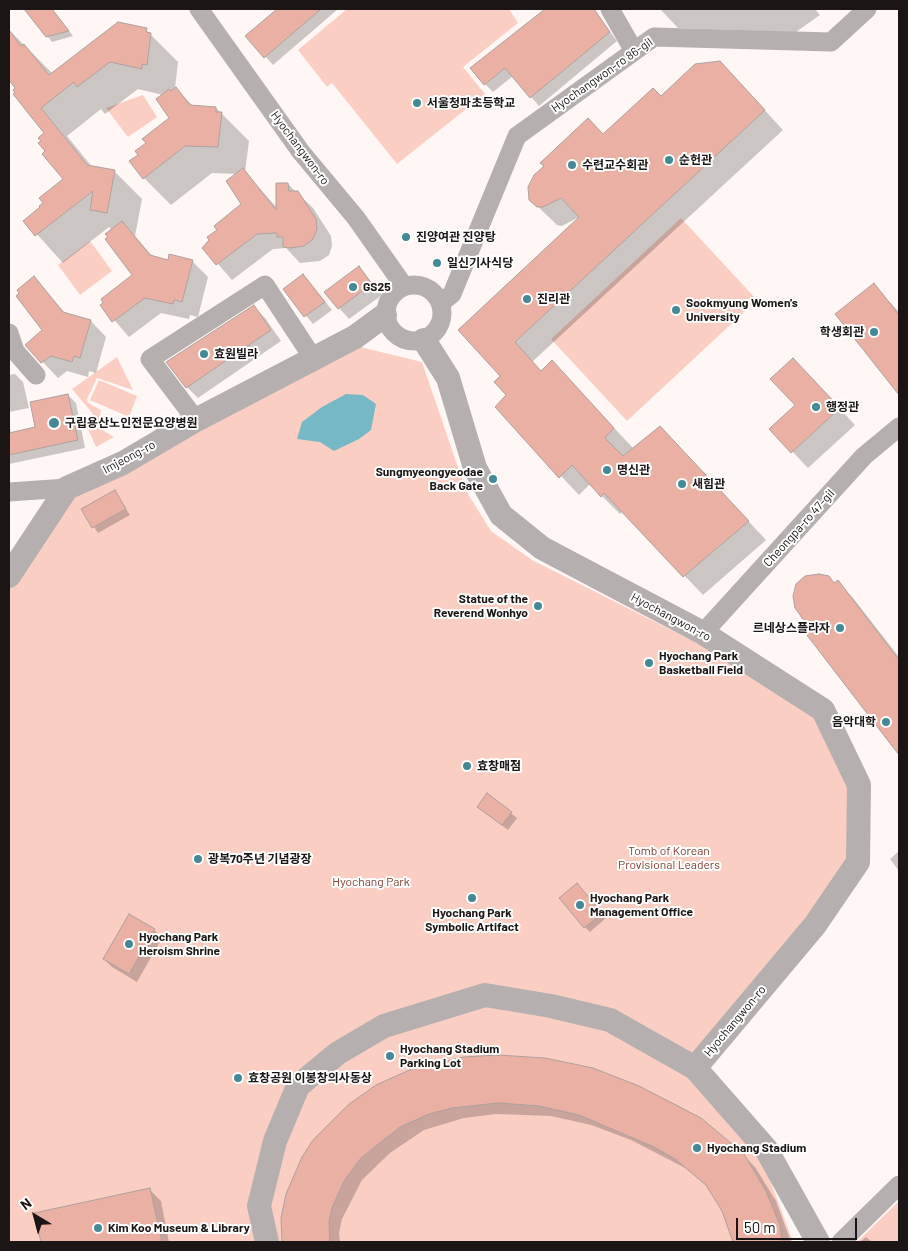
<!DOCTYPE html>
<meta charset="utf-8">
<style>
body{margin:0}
#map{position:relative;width:908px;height:1251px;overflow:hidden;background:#fef7f5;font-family:Barlow,sans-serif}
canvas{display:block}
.frame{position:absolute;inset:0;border:10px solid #1b1615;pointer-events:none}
.north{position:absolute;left:10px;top:1191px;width:50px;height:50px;-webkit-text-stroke:4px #fff;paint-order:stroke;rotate:323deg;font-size:14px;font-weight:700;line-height:20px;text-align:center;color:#1b1615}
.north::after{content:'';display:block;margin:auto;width:18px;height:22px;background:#1b1615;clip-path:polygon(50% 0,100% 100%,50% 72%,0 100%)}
.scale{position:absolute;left:736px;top:1218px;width:121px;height:22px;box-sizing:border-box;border:2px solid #1b1615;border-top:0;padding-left:6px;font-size:15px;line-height:18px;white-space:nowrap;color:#1b1615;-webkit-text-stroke:4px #fff;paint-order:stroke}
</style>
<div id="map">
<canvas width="908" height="1251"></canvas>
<div class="frame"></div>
<div class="north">N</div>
<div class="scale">50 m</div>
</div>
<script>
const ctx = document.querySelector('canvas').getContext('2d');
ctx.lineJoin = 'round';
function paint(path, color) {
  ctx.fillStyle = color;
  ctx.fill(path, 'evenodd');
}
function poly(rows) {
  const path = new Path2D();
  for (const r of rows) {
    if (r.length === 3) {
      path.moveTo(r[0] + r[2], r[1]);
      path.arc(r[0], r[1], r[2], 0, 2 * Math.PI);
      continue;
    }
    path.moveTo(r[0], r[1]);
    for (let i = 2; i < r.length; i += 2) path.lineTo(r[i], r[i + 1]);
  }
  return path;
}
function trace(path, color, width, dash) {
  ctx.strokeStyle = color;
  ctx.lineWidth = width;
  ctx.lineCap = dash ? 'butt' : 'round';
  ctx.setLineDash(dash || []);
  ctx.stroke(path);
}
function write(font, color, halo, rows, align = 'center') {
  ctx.font = font + ' Barlow,"Noto Sans KR",sans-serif';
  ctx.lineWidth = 4;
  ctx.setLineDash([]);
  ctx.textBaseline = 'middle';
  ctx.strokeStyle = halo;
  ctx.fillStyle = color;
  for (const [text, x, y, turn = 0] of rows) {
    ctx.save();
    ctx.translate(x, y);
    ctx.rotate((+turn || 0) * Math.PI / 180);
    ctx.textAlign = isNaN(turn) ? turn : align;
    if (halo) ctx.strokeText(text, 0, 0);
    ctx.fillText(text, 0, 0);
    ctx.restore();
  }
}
const green = poly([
 [347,9,509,9,518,23,463,67,485,94,397,164,332,83,327,87,298,50],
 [143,95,157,117,128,137,106,108],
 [681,218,757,300,627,421,551,339],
 [90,241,112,271,80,295,58,265],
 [356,346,422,362,466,491,491,531,532,560,703,646,817,715,852,788,851,859,688,1070,760,1153,793,1242,9,1242,9,589,65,502,154,446],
 [117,357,133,390,97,378,87,399,88,403,101,410,99,420,101,429,114,437,96,447,85,422,93,414,72,389],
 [99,380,137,396,129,417,90,400],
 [899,1201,899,1242,857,1242]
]);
const water = poly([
 [346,394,363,395,376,404,371,430,359,439,334,451,320,442,297,439,302,422,322,407]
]);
const shadow = poly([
 [26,9,52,9,73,36,52,42],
 [279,9,338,9,273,65,247,36],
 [547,9,548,11,550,9,593,9,617,41,539,106,513,76,493,92,485,84],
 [660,9,815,9,820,15,796,32,678,28],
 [9,30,53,74,146,30,178,62,175,88,194,107,216,108,249,141,245,172,278,209,288,184,313,208,331,236,332,246,329,255,320,261,300,263,286,248,273,249,232,280,204,248,243,205,238,174,212,173,171,205,144,178,140,155,170,119,163,95,138,89,105,114,101,109,67,136,93,168,114,171,142,199,135,236,153,257,168,261,192,261,208,277,198,317,190,315,189,319,161,313,129,337,102,306,134,276,112,230,109,227,63,263,25,221,42,208,64,180,45,134,9,77],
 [738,81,783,130,532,362,542,372,552,362,634,449,660,427,766,540,703,595,623,511,620,514,590,484,579,495,496,407,508,395,502,376,459,330,581,216,562,226,557,225,530,199,604,135,661,97],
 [359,268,382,295,349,319,339,308],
 [303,275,332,310,313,324,284,289],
 [34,278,66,314,91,321,106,337,96,373,89,371,88,377,67,371,58,378,26,344,44,330],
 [874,285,899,312,899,393,837,314],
 [254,307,265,318,281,341,198,398,187,387],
 [15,374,23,382,29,408,9,412,9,375],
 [809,375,855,425,808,468,771,429,797,406],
 [68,395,76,403,85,448,9,464,9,423,11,433,36,428],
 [115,491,130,515,98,533,82,509],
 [837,582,853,598,899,657,899,753,805,630,810,626],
 [488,795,517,818,508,830,484,812],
 [899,851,899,871,890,859],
 [582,890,606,918,590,932,585,927],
 [154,930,162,938,137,982,112,967,104,959],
 [609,1075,677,1105,700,1119,743,1155,755,1167,776,1201,791,1242,735,1242,723,1211,709,1188,687,1169,631,1140,591,1125,551,1116,496,1114,464,1118,424,1130,390,1153,362,1180,342,1219,339,1233,340,1242,283,1242,282,1218,328,1125],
 [150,1190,161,1201,169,1242,42,1242,36,1214],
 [866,1237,872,1242,860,1242]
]);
const building = poly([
 [24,9,52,9,69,31,46,37,24,9],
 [277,9,321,9,264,58,245,36,277,9],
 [545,9,594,9,610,32,530,98,505,68,484,85,470,68,545,9],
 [118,22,147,28,146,32,151,33,147,65,142,64,142,69,110,62,77,87,74,82,41,108,87,165,115,170,107,213,90,210,93,191,35,236,23,221,40,207,39,206,43,203,39,198,63,179,42,154,45,151,38,143,41,141,38,138,44,133,13,94,15,93,13,90,15,88,9,80,9,30,21,46,24,44,49,75,118,22],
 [720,61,765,110,515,342,541,371,552,360,614,428,605,438,623,456,660,426,749,521,683,577,604,493,601,497,572,465,559,478,495,407,506,395,494,382,500,376,458,330,579,217,561,198,543,207,537,207,529,200,528,187,534,175,544,166,540,163,588,118,603,134,653,88,661,96,695,64,720,61],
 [176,87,190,105,216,107,216,112,222,112,218,147,185,146,143,179,129,161,138,155,135,151,146,143,142,139,169,118,156,99,169,89,171,91,176,87],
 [243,168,276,210,276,183,288,183,289,191,298,191,316,219,317,229,313,239,304,246,291,248,283,247,283,237,277,237,277,233,257,234,216,265,202,248,209,240,207,237,217,230,214,226,241,204,226,181,243,168],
 [122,221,150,255,168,260,169,254,193,260,182,302,174,300,173,304,145,298,112,322,100,305,103,303,101,299,132,275,105,239,108,237,105,234,122,221],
 [359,266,372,284,338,309,324,292,359,266],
 [303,274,325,302,304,317,283,289,303,274],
 [34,276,63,312,91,320,80,358,74,356,72,362,51,356,41,363,25,345,42,330,16,296,19,293,17,290,34,276],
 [874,283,899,315,899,395,835,314,874,283],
 [254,305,271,330,186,388,166,362,254,305],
 [793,358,840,408,791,453,769,429,795,405,770,379,793,358],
 [68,394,78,440,9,455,9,433,35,427,30,402,68,394],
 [115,490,126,509,92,528,81,509,115,490],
 [819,574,829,576,834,583,838,580,899,660,899,755,803,630,808,626,795,608,793,596,796,584,805,576,819,574],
 [487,793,512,812,502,825,477,807,487,793],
 [577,883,602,913,584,928,559,898,577,883],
 [129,914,155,929,129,974,103,959,129,914],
 [498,1055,545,1058,593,1068,639,1086,701,1118,744,1154,765,1189,780,1225,782,1242,733,1242,722,1211,706,1185,675,1159,654,1147,579,1115,539,1106,498,1103,452,1108,429,1114,400,1127,361,1158,344,1181,332,1208,329,1222,330,1242,282,1242,281,1218,286,1194,302,1157,313,1140,348,1105,376,1085,414,1068,464,1057,498,1055],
 [150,1188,162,1242,41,1242,34,1213,150,1188]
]);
const minor = poly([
 [199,9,301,152,356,218,404,286],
 [610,9,634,51],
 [414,313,28],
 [441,303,452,294,517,136,654,37,831,42,867,9],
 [9,333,15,351,36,375],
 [196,420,150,359,265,285,313,358],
 [9,492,67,488],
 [703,633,864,456,899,427],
 [841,1242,899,1185]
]);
const tertiary = poly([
 [424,340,448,378,475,468,501,515,542,548,703,633,823,710,859,785,858,862,815,925,695,1068,766,1149,818,1242],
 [9,576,67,488,123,463,196,420,355,337,385,315],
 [267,1242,259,1206,275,1141,298,1086,338,1053,384,1026,485,995,551,1006,610,1020,695,1068]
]);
const markers = [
 [417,103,5,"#448996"],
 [669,160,5,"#448996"],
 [572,165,5,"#448996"],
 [406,237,5,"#448996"],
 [437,263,5,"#448996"],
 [353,287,5,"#448996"],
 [527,299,5,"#448996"],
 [676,310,5,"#448996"],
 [874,332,5,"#448996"],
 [204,354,5,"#448996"],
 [816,407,5,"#448996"],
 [54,423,6,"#448996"],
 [607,470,5,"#448996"],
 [493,479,5,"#448996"],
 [682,484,5,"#448996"],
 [538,606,5,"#448996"],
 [840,628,5,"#448996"],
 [649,663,5,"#448996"],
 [886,722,5,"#448996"],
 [467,766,5,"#448996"],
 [198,859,5,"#448996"],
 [472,898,5,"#448996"],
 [580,905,5,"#448996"],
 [129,944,5,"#448996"],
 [390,1056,5,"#448996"],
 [238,1078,5,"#448996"],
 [697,1148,5,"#448996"],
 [98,1228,5,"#448996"]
];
const streetNames = [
 ["Hyochangwon-ro 86-gil",602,75,-35],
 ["Hyochangwon-ro",300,148,53],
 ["Imjeong-ro",129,457,-28],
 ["Cheongpa-ro 47-gil",799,528,-48],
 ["Hyochangwon-ro",671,617,28],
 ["Hyochangwon-ro",735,1021,-50]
];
const poiNames = [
 ["서울청파초등학교",427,103],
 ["순헌관",679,160],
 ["수련교수회관",582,165],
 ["진양여관 진양탕",416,237],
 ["일신기사식당",447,263],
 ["GS25",363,287],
 ["진리관",537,299],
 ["Sookmyung Women's",686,303],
 ["University",686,317],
 ["학생회관",864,332,"right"],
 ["효원빌라",214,354],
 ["행정관",826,407],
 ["구립용산노인전문요양병원",65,423],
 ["명신관",617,470],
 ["Sungmyeongyeodae",483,472,"right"],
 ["Back Gate",483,486,"right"],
 ["새힘관",692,484],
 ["Statue of the",528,599,"right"],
 ["Reverend Wonhyo",528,613,"right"],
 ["르네상스플라자",830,628,"right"],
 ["Hyochang Park",659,656],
 ["Basketball Field",659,670],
 ["음악대학",876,722,"right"],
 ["효창매점",477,766],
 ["광복70주년 기념광장",208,859],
 ["Hyochang Park",590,898],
 ["Management Office",590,912],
 ["Hyochang Park",472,913,"center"],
 ["Symbolic Artifact",472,927,"center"],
 ["Hyochang Park",139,937],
 ["Heroism Shrine",139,951],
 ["Hyochang Stadium",400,1049],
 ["Parking Lot",400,1063],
 ["효창공원 이봉창의사동상",248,1078],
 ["Hyochang Stadium",707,1148],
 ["Kim Koo Museum & Library",108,1228]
];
const parkNames = [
 ["Tomb of Korean",669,851],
 ["Provisional Leaders",669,865],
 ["Hyochang Park",371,882]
];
paint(green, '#fbcec4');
paint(water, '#76b8c5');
paint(shadow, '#0003');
paint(building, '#e9b0a3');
trace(building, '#ada19e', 1);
trace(minor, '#b5b0af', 19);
trace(tertiary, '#b5b0af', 24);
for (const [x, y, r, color] of markers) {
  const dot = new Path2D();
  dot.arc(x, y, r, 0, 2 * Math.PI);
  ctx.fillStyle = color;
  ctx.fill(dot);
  trace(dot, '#fff', 2);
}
write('12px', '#1b1615', '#fff', streetNames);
write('bold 12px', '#1b1615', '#fff', poiNames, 'left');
write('12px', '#843e30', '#fff', parkNames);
</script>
